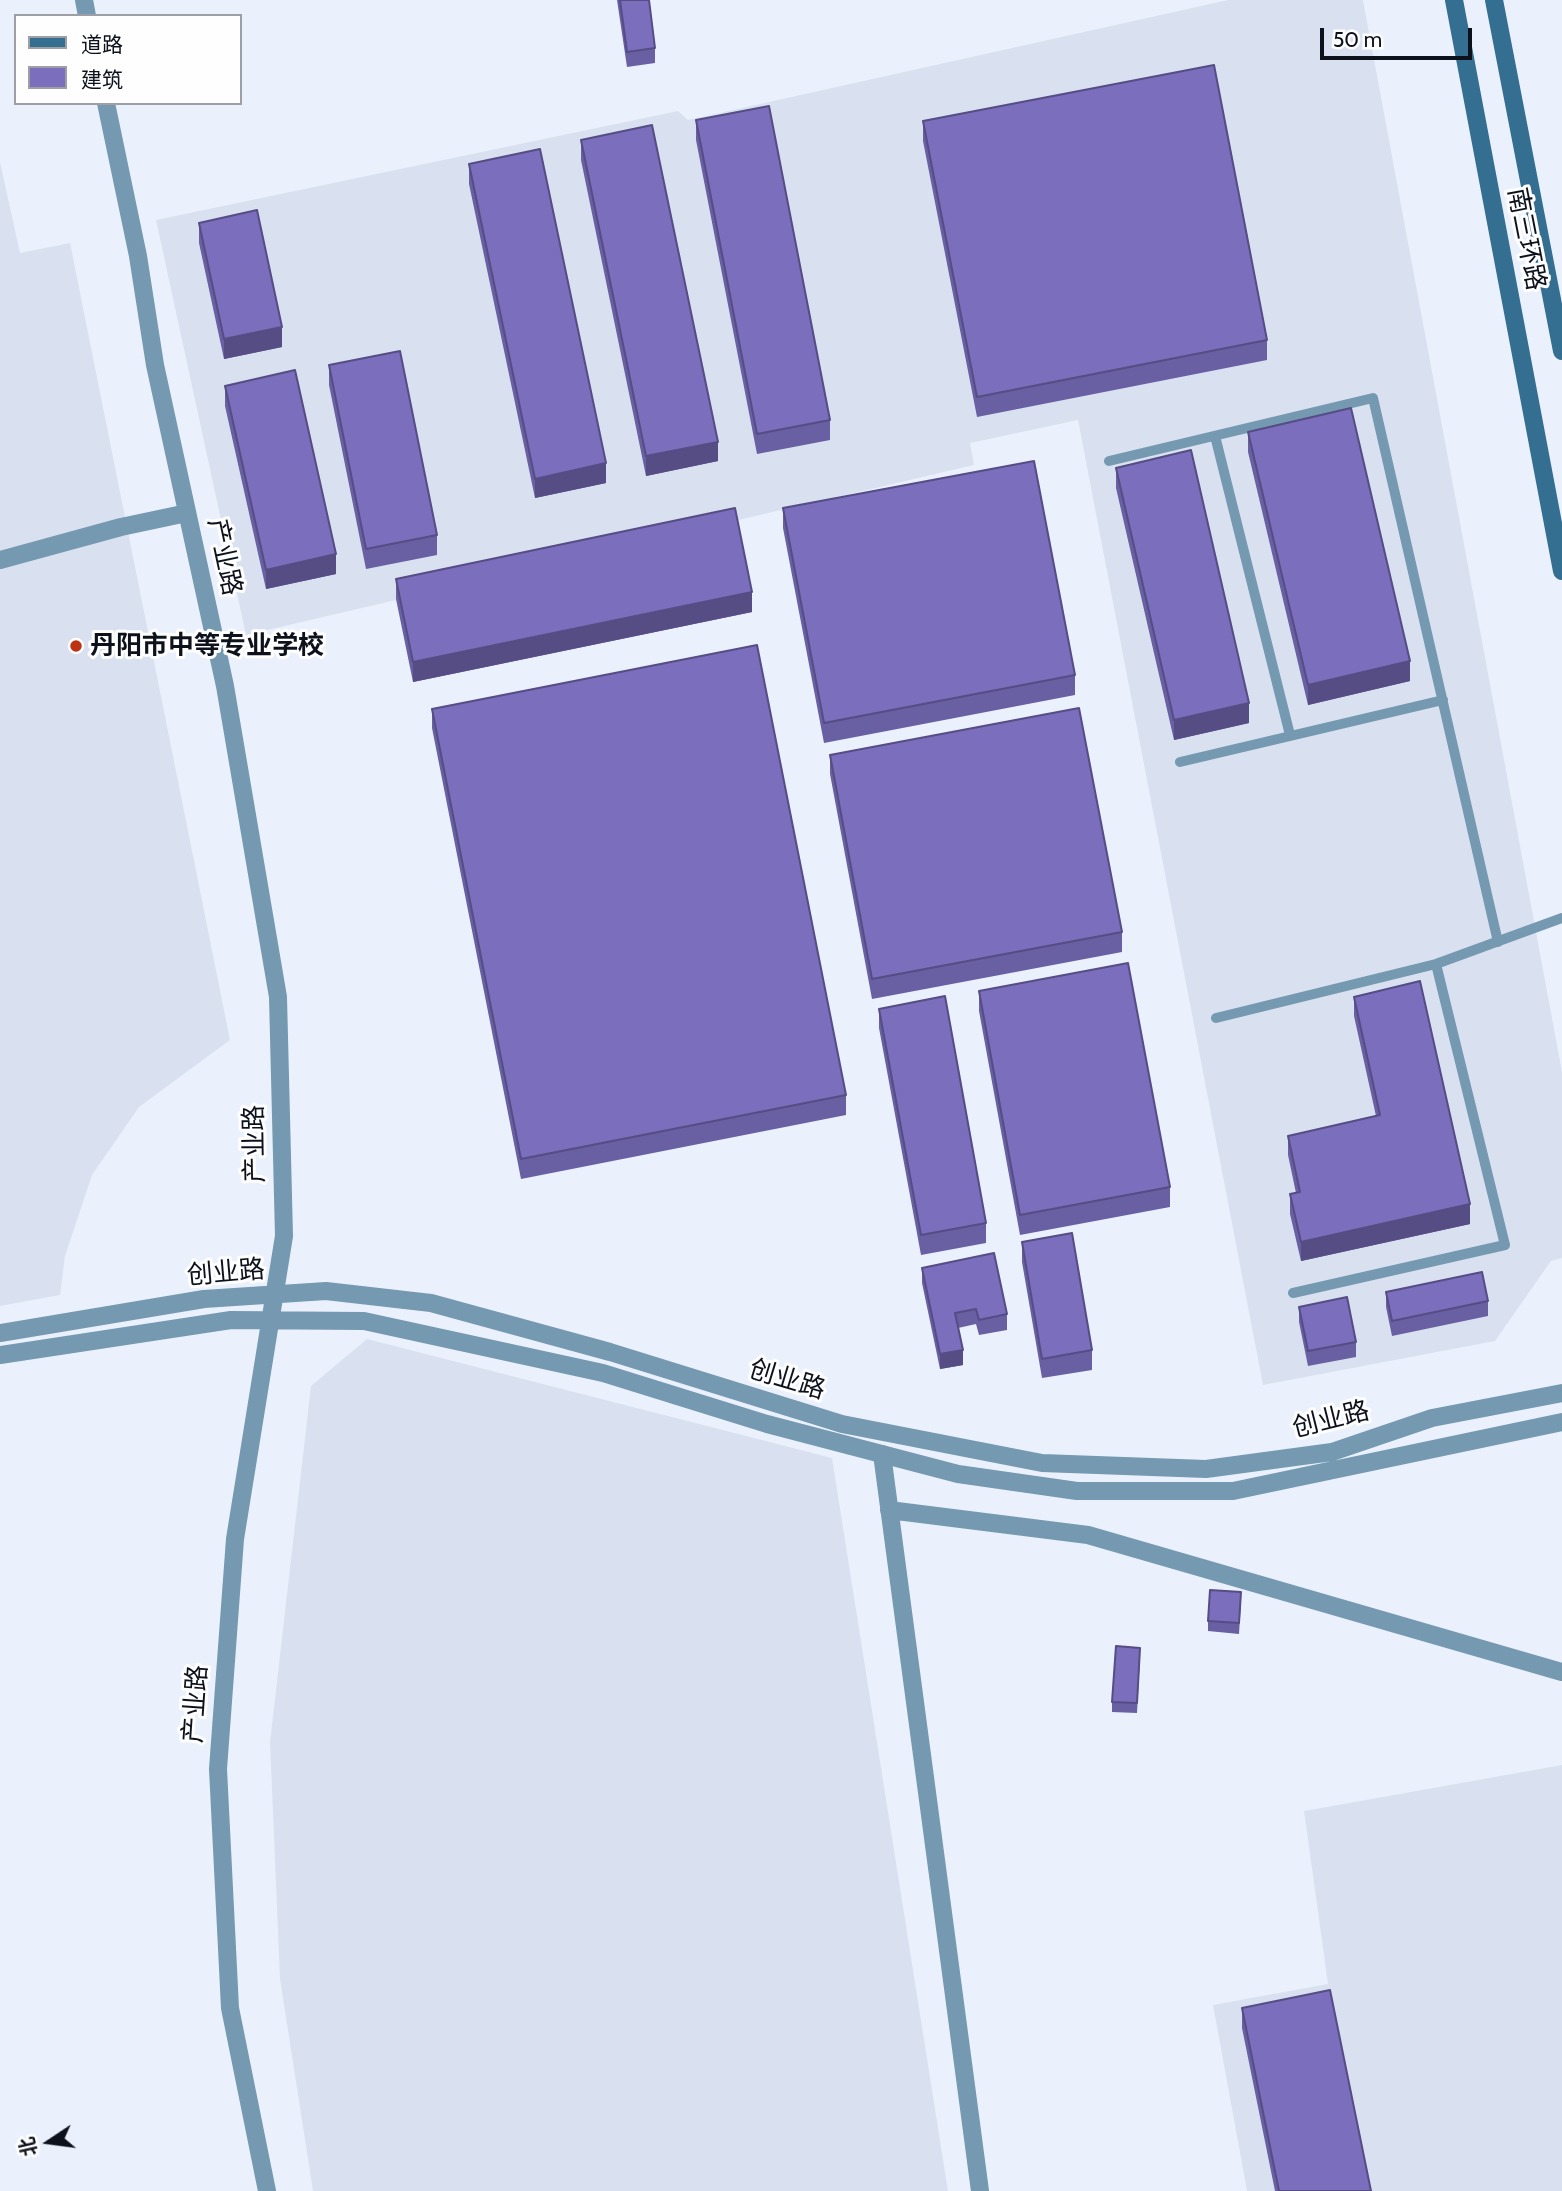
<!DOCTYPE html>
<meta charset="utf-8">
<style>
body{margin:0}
#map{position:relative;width:1562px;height:2191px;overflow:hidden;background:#eaf1fd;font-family:Cabin,"Noto Sans SC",sans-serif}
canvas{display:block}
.legend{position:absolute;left:14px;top:14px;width:228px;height:91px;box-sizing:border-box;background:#fefefe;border:2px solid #9d9fa4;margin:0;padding:9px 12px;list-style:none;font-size:21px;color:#0c111c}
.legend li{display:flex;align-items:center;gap:14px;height:35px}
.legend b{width:35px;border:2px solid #9d9fa4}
.north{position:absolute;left:14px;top:2107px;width:70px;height:70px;-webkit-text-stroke:5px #fefefe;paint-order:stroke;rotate:257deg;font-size:19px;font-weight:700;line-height:28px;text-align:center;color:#0c111c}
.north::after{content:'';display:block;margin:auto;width:24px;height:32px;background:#0c111c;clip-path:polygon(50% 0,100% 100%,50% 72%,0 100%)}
.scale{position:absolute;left:1320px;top:28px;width:152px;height:32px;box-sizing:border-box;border:4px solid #0c111c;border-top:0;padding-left:9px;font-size:21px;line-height:24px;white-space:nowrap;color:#0c111c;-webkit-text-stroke:5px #fefefe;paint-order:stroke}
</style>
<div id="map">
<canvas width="1562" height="2191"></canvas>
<ul class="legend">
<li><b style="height:9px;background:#346e90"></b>道路</li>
<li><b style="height:19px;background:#7a6ebd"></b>建筑</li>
</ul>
<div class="north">北</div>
<div class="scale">50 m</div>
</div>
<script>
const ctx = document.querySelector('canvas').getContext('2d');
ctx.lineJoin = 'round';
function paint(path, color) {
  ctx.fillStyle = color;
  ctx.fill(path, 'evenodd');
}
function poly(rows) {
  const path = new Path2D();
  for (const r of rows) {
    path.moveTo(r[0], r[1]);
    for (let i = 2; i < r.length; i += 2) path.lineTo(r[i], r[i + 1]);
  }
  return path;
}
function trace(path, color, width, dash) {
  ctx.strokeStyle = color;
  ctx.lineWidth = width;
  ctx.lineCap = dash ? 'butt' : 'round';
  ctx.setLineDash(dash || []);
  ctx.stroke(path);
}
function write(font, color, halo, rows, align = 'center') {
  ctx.font = font + ' Cabin,"Noto Sans SC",sans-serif';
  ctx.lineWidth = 6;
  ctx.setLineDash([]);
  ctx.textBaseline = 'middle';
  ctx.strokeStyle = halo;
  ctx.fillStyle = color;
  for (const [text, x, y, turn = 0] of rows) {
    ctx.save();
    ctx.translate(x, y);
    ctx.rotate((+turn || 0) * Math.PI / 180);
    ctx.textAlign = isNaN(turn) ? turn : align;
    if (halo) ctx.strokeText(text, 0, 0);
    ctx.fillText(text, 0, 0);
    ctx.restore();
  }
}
const built = poly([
 [1228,0,1363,0,1562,1072,1562,1258,1551,1261,1495,1341,1263,1385,1078,420,970,443,974,465,246,635,156,220,678,111,688,120],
 [0,162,20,253,70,243,230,1040,139,1107,92,1175,65,1256,60,1295,0,1306],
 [367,1339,832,1458,948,2191,313,2191,280,1979,270,1742,311,1386],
 [1562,1765,1562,2191,1247,2191,1213,2005,1328,1984,1304,1811]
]);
const service = poly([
 [1215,436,1290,735],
 [1109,461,1373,398,1498,942],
 [1180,762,1443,700],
 [1216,1018,1436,964,1562,918],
 [1293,1293,1505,1245,1436,964]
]);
const minor = poly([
 [0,560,121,527,187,513],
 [882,1454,980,2191],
 [889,1510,1088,1535,1562,1672]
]);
const tertiary = poly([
 [84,0,87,16],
 [106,103,138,256,155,365,225,686,278,997,284,1236,235,1539,218,1769,230,2008,267,2191],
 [0,1333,204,1299,326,1291,431,1303,610,1352,842,1424,1042,1463,1206,1469,1332,1452,1432,1418,1562,1393],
 [0,1355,231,1320,364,1321,603,1373,767,1424,958,1474,1077,1491,1233,1491,1562,1422]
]);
const secondary = poly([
 [1454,0,1562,571],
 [1494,0,1562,351]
]);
const wall = poly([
 [617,0,649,0,655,48,655,63,627,67],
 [696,120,830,420,830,440,757,454,696,140],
 [923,121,1267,340,1267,360,977,417,923,141],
 [581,140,718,461,646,476,581,160],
 [469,164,606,483,535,498,469,184],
 [199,223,282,347,224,359,199,243],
 [329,365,437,535,437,555,366,569,329,385],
 [225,386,336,574,266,589,225,406],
 [1248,432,1410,681,1308,705,1248,452],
 [1116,468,1249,723,1174,740,1116,488],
 [783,508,1075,675,1075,695,824,743,783,528],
 [396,579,752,612,413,682,396,599],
 [432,709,846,1095,846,1115,521,1179,432,728],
 [830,755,1122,932,1122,952,872,999,830,774],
 [979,991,1170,1187,1170,1207,1020,1235,979,1011],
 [1354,997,1470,1224,1301,1261,1290,1214,1290,1194,1296,1193,1288,1155,1288,1136,1376,1116,1354,1016],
 [879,1009,986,1223,986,1243,921,1255,879,1028],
 [1022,1242,1092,1350,1092,1370,1042,1378,1022,1262],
 [922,1268,1007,1314,1007,1330,979,1335,976,1324,958,1328,963,1365,940,1369,922,1283],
 [1386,1292,1488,1301,1488,1316,1392,1336,1386,1307],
 [1299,1307,1356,1342,1356,1357,1308,1366,1299,1322],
 [1241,1602,1239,1634,1208,1631,1208,1621],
 [1140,1658,1137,1713,1112,1712,1112,1702],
 [1242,2008,1371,2191,1275,2191,1242,2028]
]);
const shadedWall = poly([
 [282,327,282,347,224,359,224,339],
 [718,442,718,461,646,476,646,456],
 [606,463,606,483,535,498,535,479],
 [336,554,336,574,266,589,266,570],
 [752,592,752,612,413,682,413,662],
 [1410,661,1410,681,1308,705,1308,685],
 [1249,703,1249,723,1174,740,1174,720],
 [1470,1204,1470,1224,1301,1261,1301,1242],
 [963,1350,963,1365,940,1369,940,1354]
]);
const building = poly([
 [620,0,649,0,655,48,627,52,620,0],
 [1214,65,1267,340,977,397,923,121,1214,65],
 [769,106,830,420,757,434,696,120,769,106],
 [652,125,718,442,646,456,581,140,652,125],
 [540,149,606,463,535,479,469,164,540,149],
 [257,210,282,327,224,339,199,223,257,210],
 [400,351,437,535,366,549,329,365,400,351],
 [295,370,336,554,266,570,225,386,295,370],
 [1351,408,1410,661,1308,685,1248,432,1351,408],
 [1191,450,1249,703,1174,720,1116,468,1191,450],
 [1034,461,1075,675,824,723,783,508,1034,461],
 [735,508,752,592,413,662,396,579,735,508],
 [757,645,846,1095,521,1159,432,709,757,645],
 [1079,708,1122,932,872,979,830,755,1079,708],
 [1128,963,1170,1187,1020,1215,979,991,1128,963],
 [1420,981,1470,1204,1301,1242,1290,1194,1300,1192,1288,1136,1380,1115,1354,997,1420,981],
 [945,996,986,1223,921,1235,879,1009,945,996],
 [1072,1233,1092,1350,1042,1359,1022,1242,1072,1233],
 [994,1253,1007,1314,979,1320,976,1309,955,1313,963,1350,940,1354,922,1268,994,1253],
 [1482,1272,1488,1301,1392,1321,1386,1292,1482,1272],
 [1347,1297,1356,1342,1308,1351,1299,1307,1347,1297],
 [1210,1590,1241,1592,1239,1623,1208,1621,1210,1590],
 [1116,1646,1140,1648,1137,1703,1112,1702,1116,1646],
 [1330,1990,1371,2191,1279,2191,1242,2008,1330,1990]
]);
const markers = [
 [76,646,7,"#bd3212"]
];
const streetNames = [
 ["南三环路",1526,239,79],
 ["产业路",224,557,78],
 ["产业路",255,1144,-91],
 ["创业路",226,1273,-5],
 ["创业路",787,1380,17],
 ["创业路",1331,1420,-14],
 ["产业路",196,1704,-86]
];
const poiNames = [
 ["丹阳市中等专业学校",90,646]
];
paint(built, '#d9e1f0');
trace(service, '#7499b1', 10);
trace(minor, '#7499b1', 18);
trace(tertiary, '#7499b1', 18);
trace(secondary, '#346e90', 18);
paint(wall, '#695fa3');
paint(shadedWall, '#554d84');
paint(building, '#7a6ebd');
trace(building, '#554d84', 2);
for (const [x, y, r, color] of markers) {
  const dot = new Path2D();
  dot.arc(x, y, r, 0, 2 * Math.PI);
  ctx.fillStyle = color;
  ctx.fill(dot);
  trace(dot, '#fefefe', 2.5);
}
write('26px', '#0c111c', '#fefefe', streetNames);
write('bold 26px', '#0c111c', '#fefefe', poiNames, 'left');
</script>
